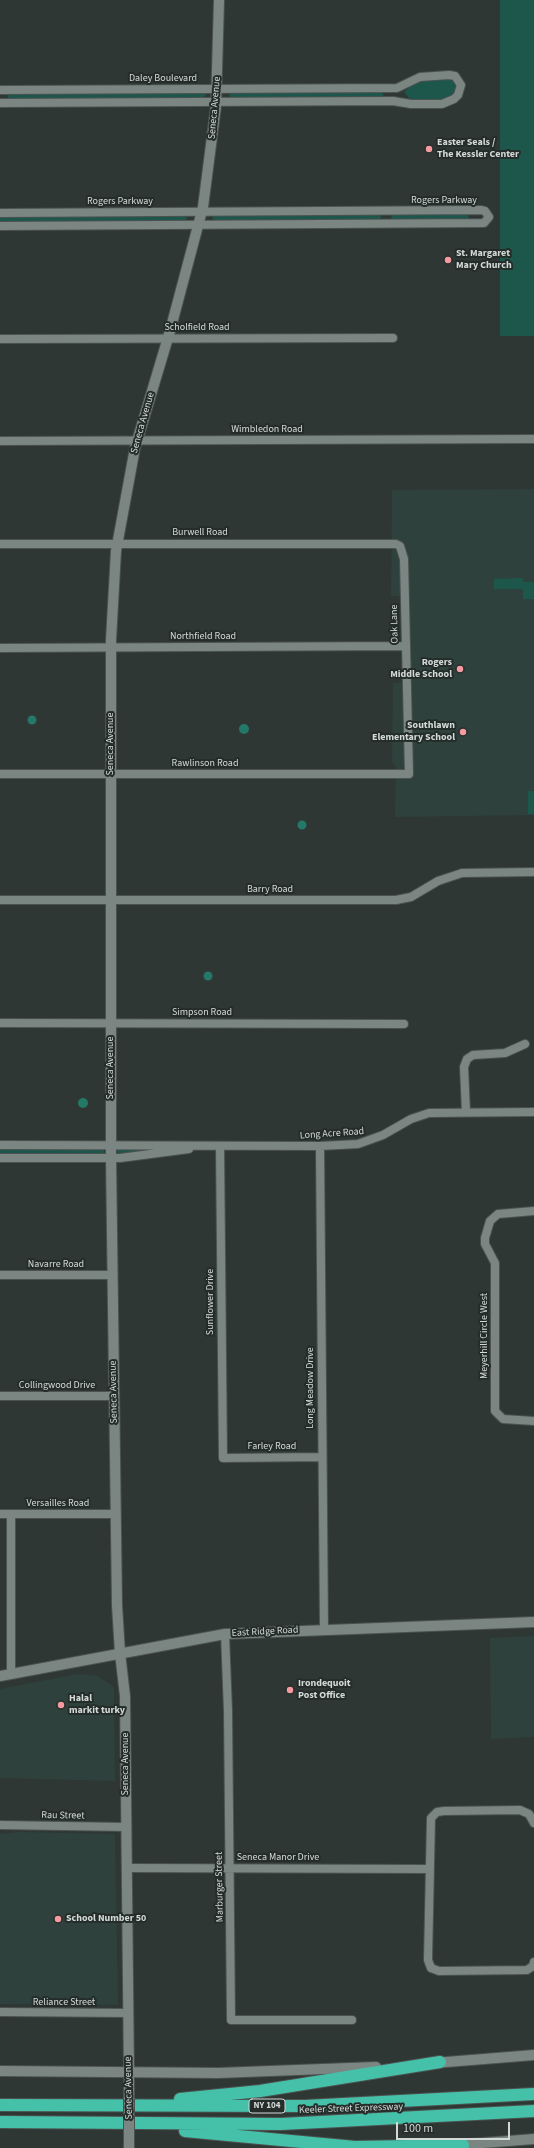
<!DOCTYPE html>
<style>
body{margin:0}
#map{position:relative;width:534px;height:2148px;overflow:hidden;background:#2e3734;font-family:"Source Sans 3",sans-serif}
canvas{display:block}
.scale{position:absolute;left:396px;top:2122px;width:114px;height:18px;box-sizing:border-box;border:2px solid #d3d9d7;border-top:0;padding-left:5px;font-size:12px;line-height:14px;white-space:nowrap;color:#d3d9d7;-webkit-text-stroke:3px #242d2a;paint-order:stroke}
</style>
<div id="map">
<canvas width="534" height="2148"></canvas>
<div class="scale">100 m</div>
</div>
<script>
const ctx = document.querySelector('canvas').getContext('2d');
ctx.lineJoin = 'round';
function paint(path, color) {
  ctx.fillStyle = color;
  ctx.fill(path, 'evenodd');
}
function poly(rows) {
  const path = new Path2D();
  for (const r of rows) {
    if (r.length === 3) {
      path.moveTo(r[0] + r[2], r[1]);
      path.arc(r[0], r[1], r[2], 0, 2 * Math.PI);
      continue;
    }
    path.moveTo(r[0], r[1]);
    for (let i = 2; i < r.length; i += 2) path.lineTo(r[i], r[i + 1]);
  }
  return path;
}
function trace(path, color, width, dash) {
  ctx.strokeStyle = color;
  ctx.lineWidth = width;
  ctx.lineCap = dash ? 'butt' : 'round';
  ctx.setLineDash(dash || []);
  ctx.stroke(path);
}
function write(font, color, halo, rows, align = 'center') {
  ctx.font = font + ' "Source Sans 3",sans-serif';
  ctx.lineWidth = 4;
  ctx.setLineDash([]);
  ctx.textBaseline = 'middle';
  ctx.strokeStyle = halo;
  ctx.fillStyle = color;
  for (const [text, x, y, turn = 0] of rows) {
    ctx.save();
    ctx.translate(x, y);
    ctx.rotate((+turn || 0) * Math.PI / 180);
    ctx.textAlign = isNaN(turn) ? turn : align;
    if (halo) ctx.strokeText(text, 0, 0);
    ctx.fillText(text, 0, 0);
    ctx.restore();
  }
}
const built = poly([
 [534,489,534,815,395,817,396,767,392,762,393,683,412,682,409,596,391,596,392,490],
 [534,1636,534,1737,491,1739,490,1638],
 [77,1674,98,1676,114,1687,115,1781,0,1778,0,1689],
 [19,1832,115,1834,118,2005,0,2004,0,1834]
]);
const green = poly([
 [500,0,534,0,534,336,500,336],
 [449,79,456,83,456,88,452,95,442,100,410,99,404,92,417,81],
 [380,91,384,95,380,98,232,98,229,95,232,93],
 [203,92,206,95,203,98,10,99,7,96,8,94],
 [379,214,381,217,379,220,215,221,212,218,214,215],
 [392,214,466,214,469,217,468,219,391,220],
 [185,215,187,218,185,221,0,222,0,216],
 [523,578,523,582,534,582,534,599,523,599,523,589,494,589,494,579],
 [528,791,534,791,534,814,528,814],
 [0,1148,102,1148,105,1153,0,1155],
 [119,1148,146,1149,146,1151,119,1154,117,1151]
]);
const water = poly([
 [32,720,4.5],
 [244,729,5],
 [302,825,4.5],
 [208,976,4.5],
 [83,1103,5]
]);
const minor = poly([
 [0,90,397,88,420,77,449,75,455,76,461,85,458,95,454,99,442,104,411,104,393,101,0,103],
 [0,213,481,210,485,211,489,217,484,223,0,226],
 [0,339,393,338],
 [0,441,534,439],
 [0,544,396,544,400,546,404,559,409,774,0,774],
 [0,648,405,646],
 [0,900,396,900,411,897,438,881,462,873,534,872],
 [0,1023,404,1024],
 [466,1112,464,1067,467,1059,473,1055,505,1053,525,1044],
 [0,1145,320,1146,358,1144,383,1135,411,1119,429,1113,534,1112],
 [220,1146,223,1458,322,1457],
 [320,1146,324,1629],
 [0,1158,120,1158,189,1149],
 [534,1211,498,1214,490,1221,485,1238,485,1244,495,1263,495,1411,503,1419,534,1421],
 [0,1275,113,1275],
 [0,1396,114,1396],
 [0,1514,116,1514],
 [225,1634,228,1711,231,2020,352,2020],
 [11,1674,11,1514],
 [534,1823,529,1814,520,1810,444,1811,437,1812,431,1818,428,1960,431,1968,439,1971,527,1970,533,1966,534,1962],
 [0,1825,126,1827],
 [127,1868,429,1869],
 [0,2012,128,2013]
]);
const tertiary = poly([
 [120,1653,117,1605,111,1158,111,640,116,551,135,448,170,331,203,207,216,106,219,0]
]);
const secondary = poly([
 [120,1653,125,1696,129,2078],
 [0,1676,225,1634,534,1622],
 [434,2063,534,2055],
 [0,2071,218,2073,376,2067],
 [457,2145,534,2139]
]);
const motorway = poly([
 [180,2099,260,2091,440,2062],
 [0,2105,305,2106,534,2094],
 [0,2122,281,2124,534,2111],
 [185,2131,355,2147,463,2145]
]);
const secondaryBridge = poly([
 [129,2080,129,2148]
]);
const markers = [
 [429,149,4,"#f49aa0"],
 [448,260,4,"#f49aa0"],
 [460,669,4,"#f49aa0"],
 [463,732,4,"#f49aa0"],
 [290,1690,4,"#f49aa0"],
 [61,1705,4,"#f49aa0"],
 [58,1919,4,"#f49aa0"]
];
const shields = [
 [267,2106,36]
];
const shieldNames = [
 ["NY 104",267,2106]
];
const streetNames = [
 ["Daley Boulevard",163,79],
 ["Seneca Avenue",215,108,-85],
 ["Rogers Parkway",444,201],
 ["Rogers Parkway",120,202],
 ["Scholfield Road",197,328],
 ["Seneca Avenue",143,423,-74],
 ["Wimbledon Road",267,430],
 ["Burwell Road",200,533],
 ["Oak Lane",395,624,-91],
 ["Northfield Road",203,637],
 ["Seneca Avenue",111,744,-90],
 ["Rawlinson Road",205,764],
 ["Barry Road",270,890],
 ["Simpson Road",202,1013],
 ["Seneca Avenue",111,1068,-90],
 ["Long Acre Road",332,1134,-4],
 ["Navarre Road",56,1265],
 ["Sunflower Drive",211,1302,-90],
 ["Meyerhill Circle West",485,1336,-90],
 ["Collingwood Drive",57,1386],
 ["Long Meadow Drive",311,1388,-90],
 ["Seneca Avenue",114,1392,-91],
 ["Farley Road",272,1447],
 ["Versailles Road",58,1504],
 ["East Ridge Road",265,1632,-3],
 ["Seneca Avenue",126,1764,-90],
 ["Rau Street",63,1816,1],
 ["Seneca Manor Drive",278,1858],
 ["Marburger Street",220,1887,-91],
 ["Reliance Street",64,2003],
 ["Seneca Avenue",129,2088,-91],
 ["Keeler Street Expressway",351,2109,-2]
];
const poiNames = [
 ["Easter Seals /",437,143],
 ["The Kessler Center",437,155],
 ["St. Margaret",456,254],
 ["Mary Church",456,266],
 ["Rogers",452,663,"right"],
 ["Middle School",452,675,"right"],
 ["Southlawn",455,726,"right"],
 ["Elementary School",455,738,"right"],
 ["Irondequoit",298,1684],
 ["Post Office",298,1696],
 ["Halal",69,1699],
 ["markit turky",69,1711],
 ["School Number 50",66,1919]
];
paint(built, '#2f413c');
paint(green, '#1d574c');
paint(water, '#237868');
trace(minor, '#4b5250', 10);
trace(tertiary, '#4b5250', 12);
trace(secondary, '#4b5250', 12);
trace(motorway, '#4b5250', 14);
trace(minor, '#7b8683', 8);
trace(tertiary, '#7b8683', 10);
trace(secondary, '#7b8683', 10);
trace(motorway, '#45c1a9', 12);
trace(secondaryBridge, '#4b5250', 12, []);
trace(secondaryBridge, '#7b8683', 10);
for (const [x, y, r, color] of markers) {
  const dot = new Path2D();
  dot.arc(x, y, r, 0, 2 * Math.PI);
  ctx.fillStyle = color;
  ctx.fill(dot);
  trace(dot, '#242d2a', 1.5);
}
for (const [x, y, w] of shields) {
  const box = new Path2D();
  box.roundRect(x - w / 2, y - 7, w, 14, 3);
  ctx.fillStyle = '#242d2a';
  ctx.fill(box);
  trace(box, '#d3d9d7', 1);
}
write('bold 9px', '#d3d9d7', null, shieldNames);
write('10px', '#d3d9d7', '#242d2a', streetNames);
write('bold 10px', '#d3d9d7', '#242d2a', poiNames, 'left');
</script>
